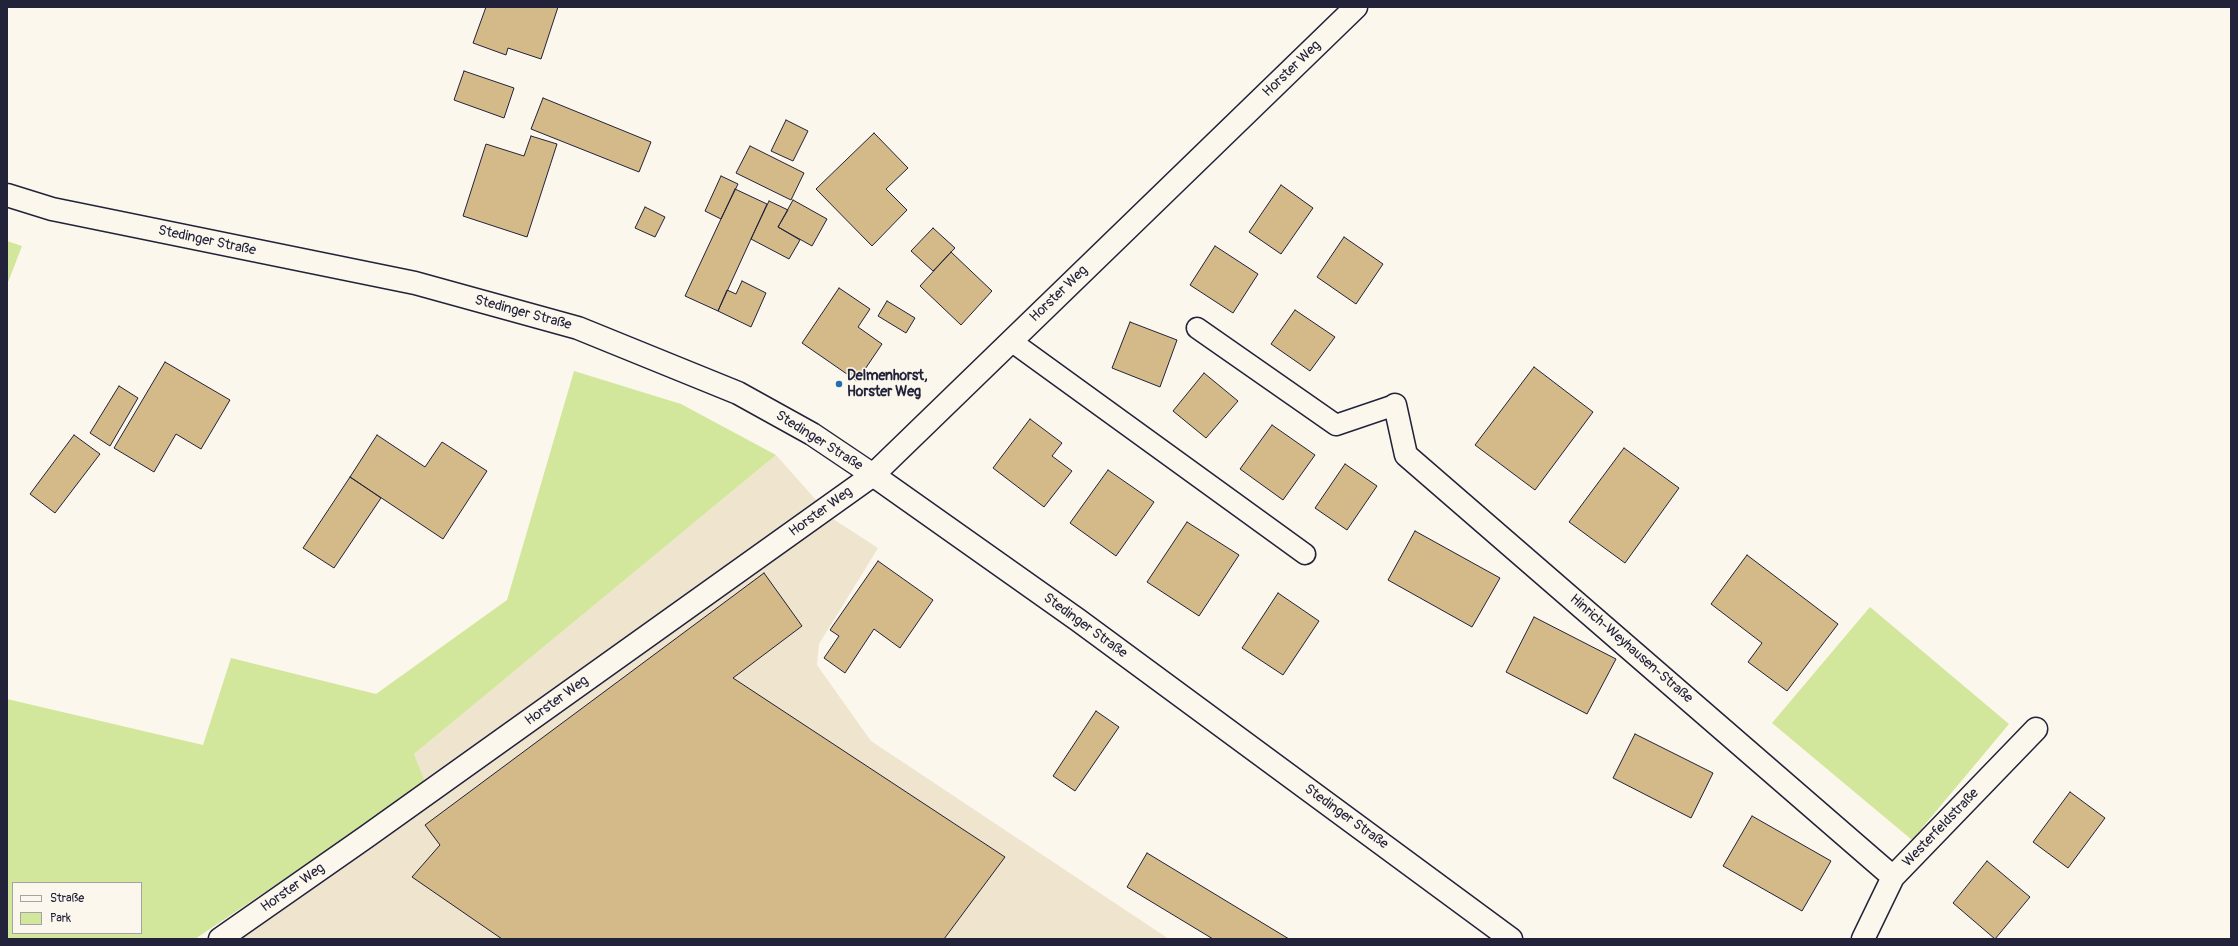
<!DOCTYPE html>
<meta charset="utf-8">
<style>
body{margin:0}
#map{position:relative;width:2238px;height:946px;overflow:hidden;background:#fbf7ec;font-family:Pangolin,sans-serif}
canvas{display:block}
.frame{position:absolute;inset:0;border:8px solid #22223b;pointer-events:none}
.legend{position:absolute;left:12px;top:882px;width:130px;height:52px;box-sizing:border-box;background:#fbf7ec;border:1px solid #a4a2a5;margin:0;padding:5px 7px;list-style:none;font-size:12px;color:#22223b}
.legend li{display:flex;align-items:center;gap:8px;height:20px}
.legend b{width:20px;border:1px solid #a4a2a5}
</style>
<div id="map">
<canvas width="2238" height="946"></canvas>
<div class="frame"></div>
<ul class="legend">
<li><b style="height:5px;background:#fbf7ec"></b>Straße</li>
<li><b style="height:11px;background:#d2e79b"></b>Park</li>
</ul>
</div>
<script>
const ctx = document.querySelector('canvas').getContext('2d');
ctx.lineJoin = 'round';
function paint(path, color) {
  ctx.fillStyle = color;
  ctx.fill(path, 'evenodd');
}
function poly(rows) {
  const path = new Path2D();
  for (const r of rows) {
    path.moveTo(r[0], r[1]);
    for (let i = 2; i < r.length; i += 2) path.lineTo(r[i], r[i + 1]);
  }
  return path;
}
function trace(path, color, width, dash) {
  ctx.strokeStyle = color;
  ctx.lineWidth = width;
  ctx.lineCap = dash ? 'butt' : 'round';
  ctx.setLineDash(dash || []);
  ctx.stroke(path);
}
function write(font, color, halo, rows, align = 'center') {
  ctx.font = font + ' Pangolin,sans-serif';
  ctx.lineWidth = 3;
  ctx.setLineDash([]);
  ctx.textBaseline = 'middle';
  ctx.strokeStyle = halo;
  ctx.fillStyle = color;
  for (const [text, x, y, turn = 0] of rows) {
    ctx.save();
    ctx.translate(x, y);
    ctx.rotate((+turn || 0) * Math.PI / 180);
    ctx.textAlign = isNaN(turn) ? turn : align;
    if (halo) ctx.strokeText(text, 0, 0);
    ctx.fillText(text, 0, 0);
    ctx.restore();
  }
}
const built = poly([
 [776,455,833,519,878,548,819,644,817,665,871,741,1169,939,230,939,426,784,414,754]
]);
const green = poly([
 [7,241,22,246,7,285],
 [574,371,681,404,776,455,414,754,426,784,195,939,7,939,7,699,203,745,231,658,376,694,507,600],
 [13,883,141,883,141,933,13,933],
 [1870,607,2009,724,1912,840,1772,723]
]);
const building = poly([
 [486,7,558,7,541,59,508,48,506,55,473,43,486,7],
 [464,71,514,88,504,118,454,100,464,71],
 [543,98,651,142,639,172,531,129,543,98],
 [786,120,808,131,793,161,771,151,786,120],
 [874,133,908,168,886,189,907,210,872,246,816,189,874,133],
 [531,136,557,144,527,237,463,216,486,144,524,156,531,136],
 [750,146,804,173,791,200,736,173,750,146],
 [721,176,738,184,721,219,705,211,721,176],
 [1281,185,1313,208,1281,254,1249,232,1281,185],
 [735,189,767,204,718,311,685,296,735,189],
 [793,200,827,219,812,246,778,227,793,200],
 [769,201,788,210,778,227,800,240,789,259,751,239,769,201],
 [645,207,665,217,655,237,635,228,645,207],
 [933,228,955,248,933,271,911,251,933,228],
 [1344,237,1383,264,1356,304,1317,277,1344,237],
 [1215,246,1258,274,1233,313,1190,285,1215,246],
 [951,252,992,291,961,325,920,286,951,252],
 [742,281,766,293,751,327,718,311,727,290,736,294,742,281],
 [839,288,870,309,858,327,882,344,857,381,802,343,839,288],
 [887,301,915,318,906,333,878,316,887,301],
 [1295,310,1335,337,1310,371,1271,344,1295,310],
 [1130,322,1177,340,1160,387,1112,368,1130,322],
 [165,362,230,400,201,449,176,434,154,472,114,448,165,362],
 [1534,367,1593,412,1535,490,1475,445,1534,367],
 [1204,373,1238,401,1206,438,1173,411,1204,373],
 [119,386,138,398,110,446,90,433,119,386],
 [1030,419,1062,443,1052,456,1072,471,1044,507,993,468,1030,419],
 [1272,425,1315,455,1283,500,1240,469,1272,425],
 [74,435,100,454,55,513,30,494,74,435],
 [377,435,425,467,442,442,487,471,443,539,350,477,377,435],
 [1624,448,1679,488,1625,563,1569,522,1624,448],
 [1345,464,1377,486,1347,530,1315,508,1345,464],
 [1108,470,1154,502,1116,556,1070,523,1108,470],
 [350,477,381,498,334,568,303,548,350,477],
 [1187,522,1239,555,1199,616,1147,582,1187,522],
 [1415,531,1500,578,1472,627,1388,580,1415,531],
 [1747,555,1838,624,1787,691,1748,662,1762,643,1711,604,1747,555],
 [878,561,933,600,900,648,874,629,845,673,824,658,839,636,830,630,878,561],
 [764,573,802,626,733,678,1005,857,944,939,502,939,412,877,440,845,425,825,764,573],
 [1278,593,1319,621,1283,675,1242,648,1278,593],
 [1534,617,1616,659,1587,714,1506,672,1534,617],
 [1096,711,1119,727,1075,791,1053,776,1096,711],
 [1635,734,1713,773,1691,818,1613,778,1635,734],
 [2070,792,2105,818,2068,868,2033,842,2070,792],
 [1752,816,1831,861,1802,911,1723,866,1752,816],
 [1147,853,1289,939,1213,939,1127,887,1147,853],
 [1987,861,2030,897,1995,939,1953,903,1987,861]
]);
const service = poly([
 [1197,328,1336,425,1395,405],
 [1011,341,1305,554]
]);
const minor = poly([
 [1395,405,1406,455,1893,877],
 [220,939,366,837,873,475],
 [1863,939,1893,877,2036,729]
]);
const tertiary = poly([
 [873,475,1356,7]
]);
const secondary = poly([
 [7,195,52,209,415,283,578,328,738,393,812,434,873,475,1078,620,1511,939]
]);
const markers = [
 [839,384,4,"#1f6fb2"]
];
const streetNames = [
 ["Horster Weg",1292,69,-44],
 ["Stedinger Straße",207,241,12],
 ["Horster Weg",1059,294,-44],
 ["Stedinger Straße",523,313,15],
 ["Stedinger Straße",819,441,32],
 ["Horster Weg",821,512,-36],
 ["Stedinger Straße",1085,626,36],
 ["Hinrich-Weyhausen-Straße",1631,649,41],
 ["Horster Weg",557,701,-36],
 ["Stedinger Straße",1346,817,36],
 ["Westerfeldstraße",1941,828,-46],
 ["Horster Weg",293,888,-35]
];
const poiNames = [
 ["Delmenhorst,",847,376],
 ["Horster Weg",847,392]
];
paint(built, '#efe4ce');
paint(green, '#d2e79b');
paint(building, '#d4b989');
trace(building, '#22223b', 1);
trace(service, '#22223b', 23);
trace(minor, '#22223b', 25);
trace(tertiary, '#22223b', 25);
trace(secondary, '#22223b', 25);
trace(service, '#fbf7ec', 20);
trace(minor, '#fbf7ec', 22);
trace(tertiary, '#fbf7ec', 22);
trace(secondary, '#fbf7ec', 22);
for (const [x, y, r, color] of markers) {
  const dot = new Path2D();
  dot.arc(x, y, r, 0, 2 * Math.PI);
  ctx.fillStyle = color;
  ctx.fill(dot);
  trace(dot, '#fbf7ec', 1.5);
}
write('14px', '#22223b', '#fbf7ec', streetNames);
write('bold 14px', '#22223b', '#fbf7ec', poiNames, 'left');
</script>
